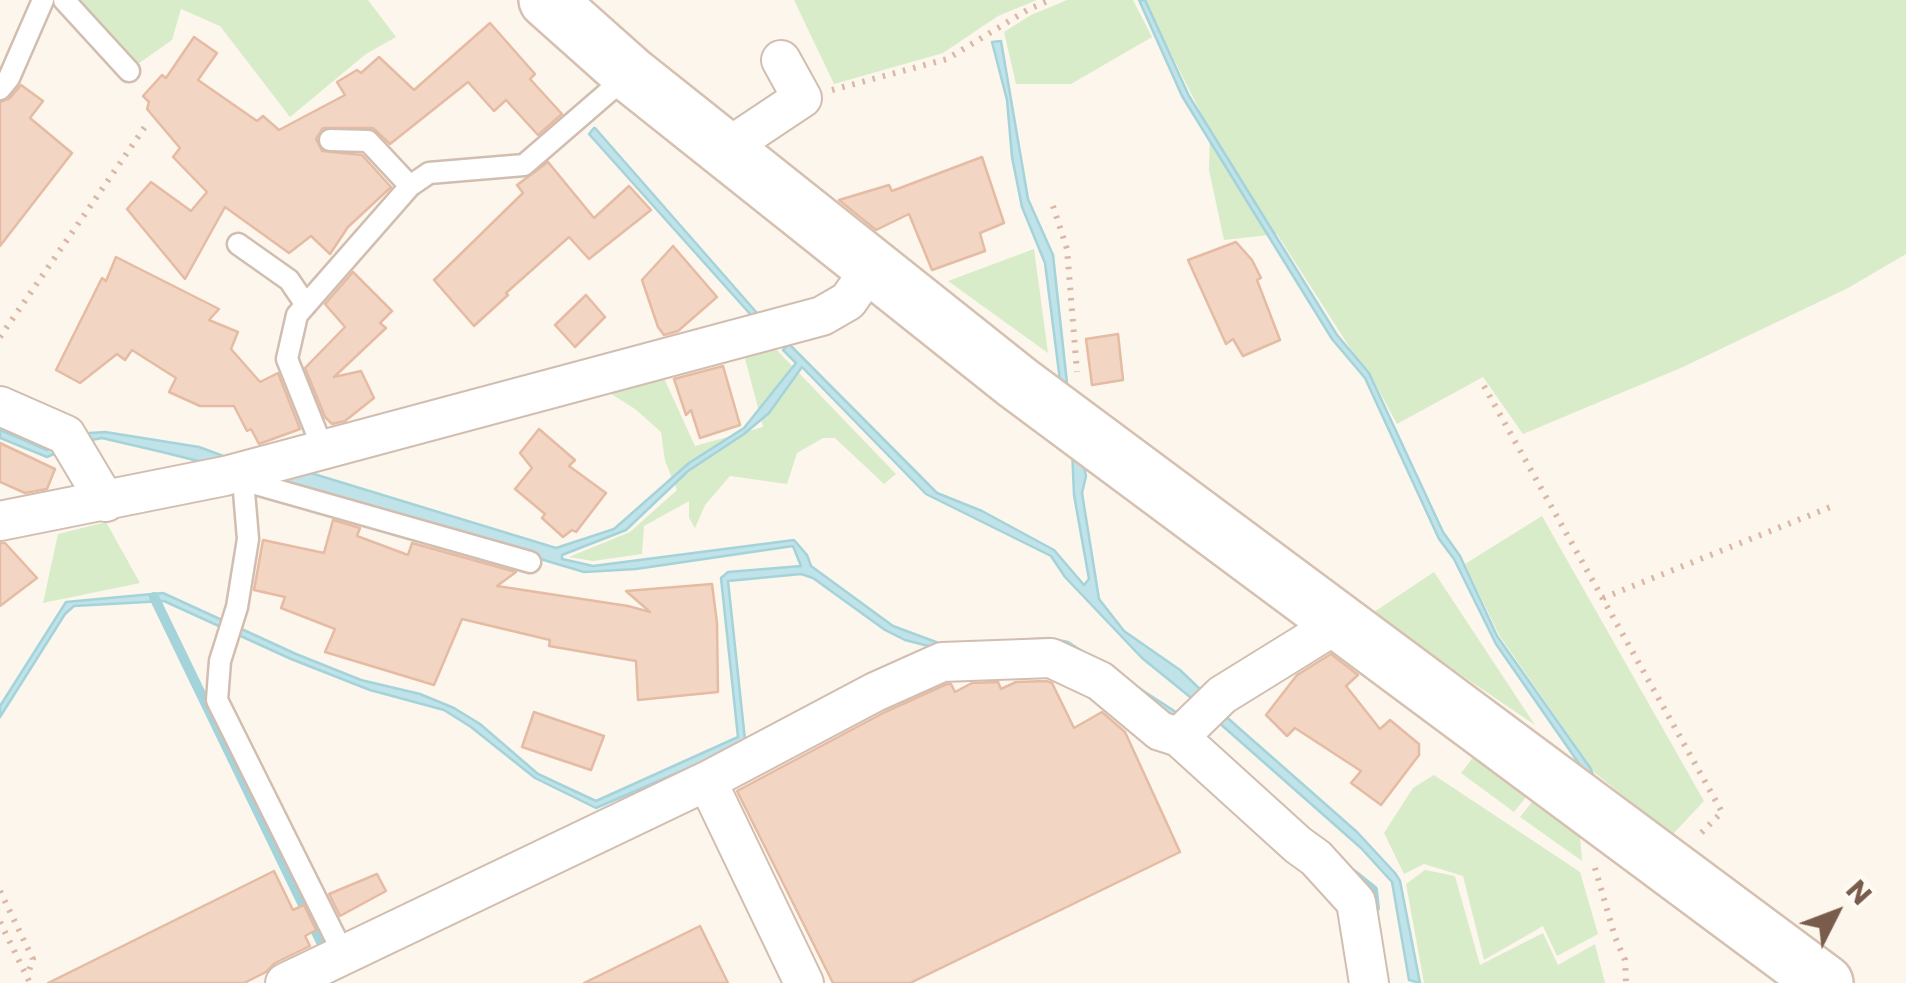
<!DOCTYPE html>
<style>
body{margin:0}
#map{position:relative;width:1906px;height:983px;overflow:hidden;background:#fdf6ec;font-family:Poppins,sans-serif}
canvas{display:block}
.north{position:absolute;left:1786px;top:863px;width:100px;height:100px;-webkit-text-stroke:8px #fffaf3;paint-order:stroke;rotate:48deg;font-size:28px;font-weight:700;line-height:40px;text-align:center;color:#7a5c4d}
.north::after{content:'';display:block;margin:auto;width:35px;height:45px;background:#7a5c4d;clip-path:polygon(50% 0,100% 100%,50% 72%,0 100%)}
</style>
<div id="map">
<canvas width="1906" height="983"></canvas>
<div class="north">N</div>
</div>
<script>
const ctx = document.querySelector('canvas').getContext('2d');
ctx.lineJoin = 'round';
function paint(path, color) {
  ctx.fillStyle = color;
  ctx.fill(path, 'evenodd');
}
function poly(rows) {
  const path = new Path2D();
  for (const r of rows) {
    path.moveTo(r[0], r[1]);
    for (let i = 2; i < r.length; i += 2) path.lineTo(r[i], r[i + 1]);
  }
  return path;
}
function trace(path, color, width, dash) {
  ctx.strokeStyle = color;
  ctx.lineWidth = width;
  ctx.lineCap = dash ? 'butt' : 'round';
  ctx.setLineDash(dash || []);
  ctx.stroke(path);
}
const green = poly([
 [75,0,368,0,396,37,366,54,290,117,220,26,181,9,172,40,135,66],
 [794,0,1037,0,998,16,943,53,834,84],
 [1067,0,1133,0,1152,37,1071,84,1016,84,1004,32,1031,15],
 [1144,0,1906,0,1906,254,1848,288,1683,367,1523,434,1483,377,1397,424,1369,372,1359,362,1277,234,1224,240,1209,170,1210,131],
 [1034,249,1048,353,948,281],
 [771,344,896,474,884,484,835,438,823,438,797,453,787,484,730,476,705,505,695,528,689,518,689,501,644,526,642,554,593,561,569,557,630,532,677,490,665,461,661,432,635,409,605,390,663,376,695,446,763,427,742,347],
 [1542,516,1704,801,1672,835,1595,773,1499,635,1465,564],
 [106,522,140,583,43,603,58,534],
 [1434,572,1535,725,1371,614],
 [1479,750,1534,787,1514,812,1461,773],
 [1434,775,1580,872,1598,934,1557,956,1543,926,1484,960,1463,876,1424,864,1404,874,1384,833,1413,788],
 [1540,792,1579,825,1582,861,1520,817],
 [1425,870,1455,876,1480,965,1543,933,1558,965,1595,944,1605,983,1424,983,1406,884]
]);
const water = poly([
 [1139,0,1145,0,1189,96,1337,335,1369,373,1443,532,1460,556,1497,636,1591,769,1598,791,1496,644,1454,559,1439,539,1365,378,1332,339,1182,96,1139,0],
 [1001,41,1028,199,1053,255,1068,392,1086,476,1082,493,1099,599,1124,631,1180,670,1203,692,1195,701,1142,658,1065,577,1051,556,926,494,802,367,769,413,744,434,688,471,626,530,562,555,562,559,593,566,794,540,807,555,811,566,893,626,944,645,1048,638,1068,642,1182,716,1178,722,1078,657,948,651,905,640,885,630,813,578,801,574,728,581,745,740,742,745,596,808,535,778,471,727,444,710,370,690,291,659,164,601,74,606,65,614,0,717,0,706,66,602,163,593,296,654,361,680,420,694,454,708,480,724,538,774,596,801,738,737,721,578,728,572,801,566,793,546,636,569,584,572,282,482,162,452,102,438,81,442,47,457,0,438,0,430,47,450,90,433,105,432,199,447,226,457,291,467,556,548,614,529,689,463,744,428,796,363,783,350,789,344,937,493,982,511,1054,550,1084,585,1089,579,1074,495,1072,448,1062,396,1045,263,1022,207,1012,157,1007,100,992,42,1001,41],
 [594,128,595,128,757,313,751,315,589,134,594,128],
 [1223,714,1357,832,1395,873,1400,881,1420,983,1409,980,1392,882,1361,848,1217,721,1223,714]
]);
const stream = poly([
 [154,597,321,942],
 [1353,874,1373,890,1375,908]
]);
const building = poly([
 [490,23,535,74,530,79,562,114,538,135,506,100,494,111,468,82,390,144,373,128,323,128,316,139,322,151,362,155,391,187,348,227,330,254,311,236,289,253,225,207,185,279,127,209,151,182,191,211,207,192,173,157,180,148,147,109,149,102,143,96,162,75,166,78,194,37,217,53,198,80,257,121,263,116,279,130,345,95,337,82,357,70,361,73,379,57,414,90,490,23],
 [21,85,43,101,30,118,72,153,0,246,0,102,10,98,21,85],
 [982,157,1004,223,980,233,985,251,932,270,909,214,876,230,839,200,889,185,892,191,982,157],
 [548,162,594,218,629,186,651,210,589,259,569,237,506,293,508,295,474,326,434,280,523,193,517,185,548,162],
 [1236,242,1252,260,1261,278,1257,280,1280,340,1243,356,1233,339,1226,344,1188,260,1236,242],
 [673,246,717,297,678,331,664,335,658,327,642,280,673,246],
 [116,257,219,309,209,320,238,332,231,349,260,382,278,373,300,429,259,444,251,429,247,431,234,406,200,406,169,392,176,378,132,350,125,360,117,354,80,383,56,370,102,278,106,281,116,257],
 [353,272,392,311,380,323,386,328,334,377,361,371,374,398,345,421,332,424,325,417,305,368,345,327,325,304,353,272],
 [586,295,605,317,575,347,555,325,586,295],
 [1118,334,1123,380,1092,385,1086,339,1118,334],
 [723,366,740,425,700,438,691,410,686,415,674,379,723,366],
 [539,429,575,460,569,466,606,493,576,532,572,530,563,537,542,518,545,514,515,489,532,468,520,453,539,429],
 [0,443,55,469,47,489,25,493,0,482,0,443],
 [333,520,360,528,357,536,408,555,412,543,516,572,497,586,628,606,650,612,626,591,712,584,717,623,718,692,638,700,636,661,549,646,550,640,462,619,434,685,325,652,335,629,281,608,285,597,254,590,263,540,324,553,333,520],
 [0,543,5,543,37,578,0,606,0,543],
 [1331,654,1358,675,1346,686,1380,729,1390,720,1419,744,1419,755,1381,805,1351,783,1361,771,1295,728,1287,736,1266,715,1297,675,1331,654],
 [1046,681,1052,683,1074,728,1102,712,1125,732,1180,852,910,983,833,983,737,791,885,712,947,684,951,684,955,692,972,683,998,682,1001,689,1016,682,1046,681],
 [534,712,604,736,591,770,522,747,534,712],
 [274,871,293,910,304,905,316,930,305,936,310,946,275,963,266,972,244,983,48,983,274,871],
 [377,874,386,891,340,916,329,894,377,874],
 [700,926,728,983,584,983,700,926]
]);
const path = poly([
 [832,90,947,59,1029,9,1050,0],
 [1053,206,1067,249,1077,372],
 [0,337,149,121],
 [1484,386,1722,812,1697,837],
 [1603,598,1833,506],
 [1595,868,1615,937,1625,960,1626,983],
 [0,891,33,959,27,976],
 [0,922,30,983]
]);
const lane = poly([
 [64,0,129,71],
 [0,89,9,78,43,0],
 [330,140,368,141,410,186],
 [238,244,289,280,306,305],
 [323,449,287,359,297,315,410,186,429,173,524,165,627,76],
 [238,479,530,562],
 [243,480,248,539,237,607,220,661,217,700,344,955]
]);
const street = poly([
 [724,150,802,98,781,60],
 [0,406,66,435,106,502],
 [0,521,225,476,822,316,848,301,871,268],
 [1179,737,1222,695,1340,622],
 [707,781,804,983],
 [285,983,707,781,875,692,942,662,1051,658,1100,681,1160,731,1179,737,1298,845,1316,858,1356,902,1369,983]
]);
const secondary = poly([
 [547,0,630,74,1018,383,1825,983]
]);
paint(green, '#d8ecc9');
paint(water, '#bfe3e8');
trace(water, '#a5d3da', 2.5);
trace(stream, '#a5d3da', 10);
paint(building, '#f3d5c3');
trace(building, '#e6bba3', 2.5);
trace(lane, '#d1beb0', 25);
trace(street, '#d1beb0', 42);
trace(secondary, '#d6c0b0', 60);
trace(path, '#d9b8a5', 6, [2.5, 8]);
trace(lane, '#fff', 20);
trace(street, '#fff', 38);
trace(secondary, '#fff', 55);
</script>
